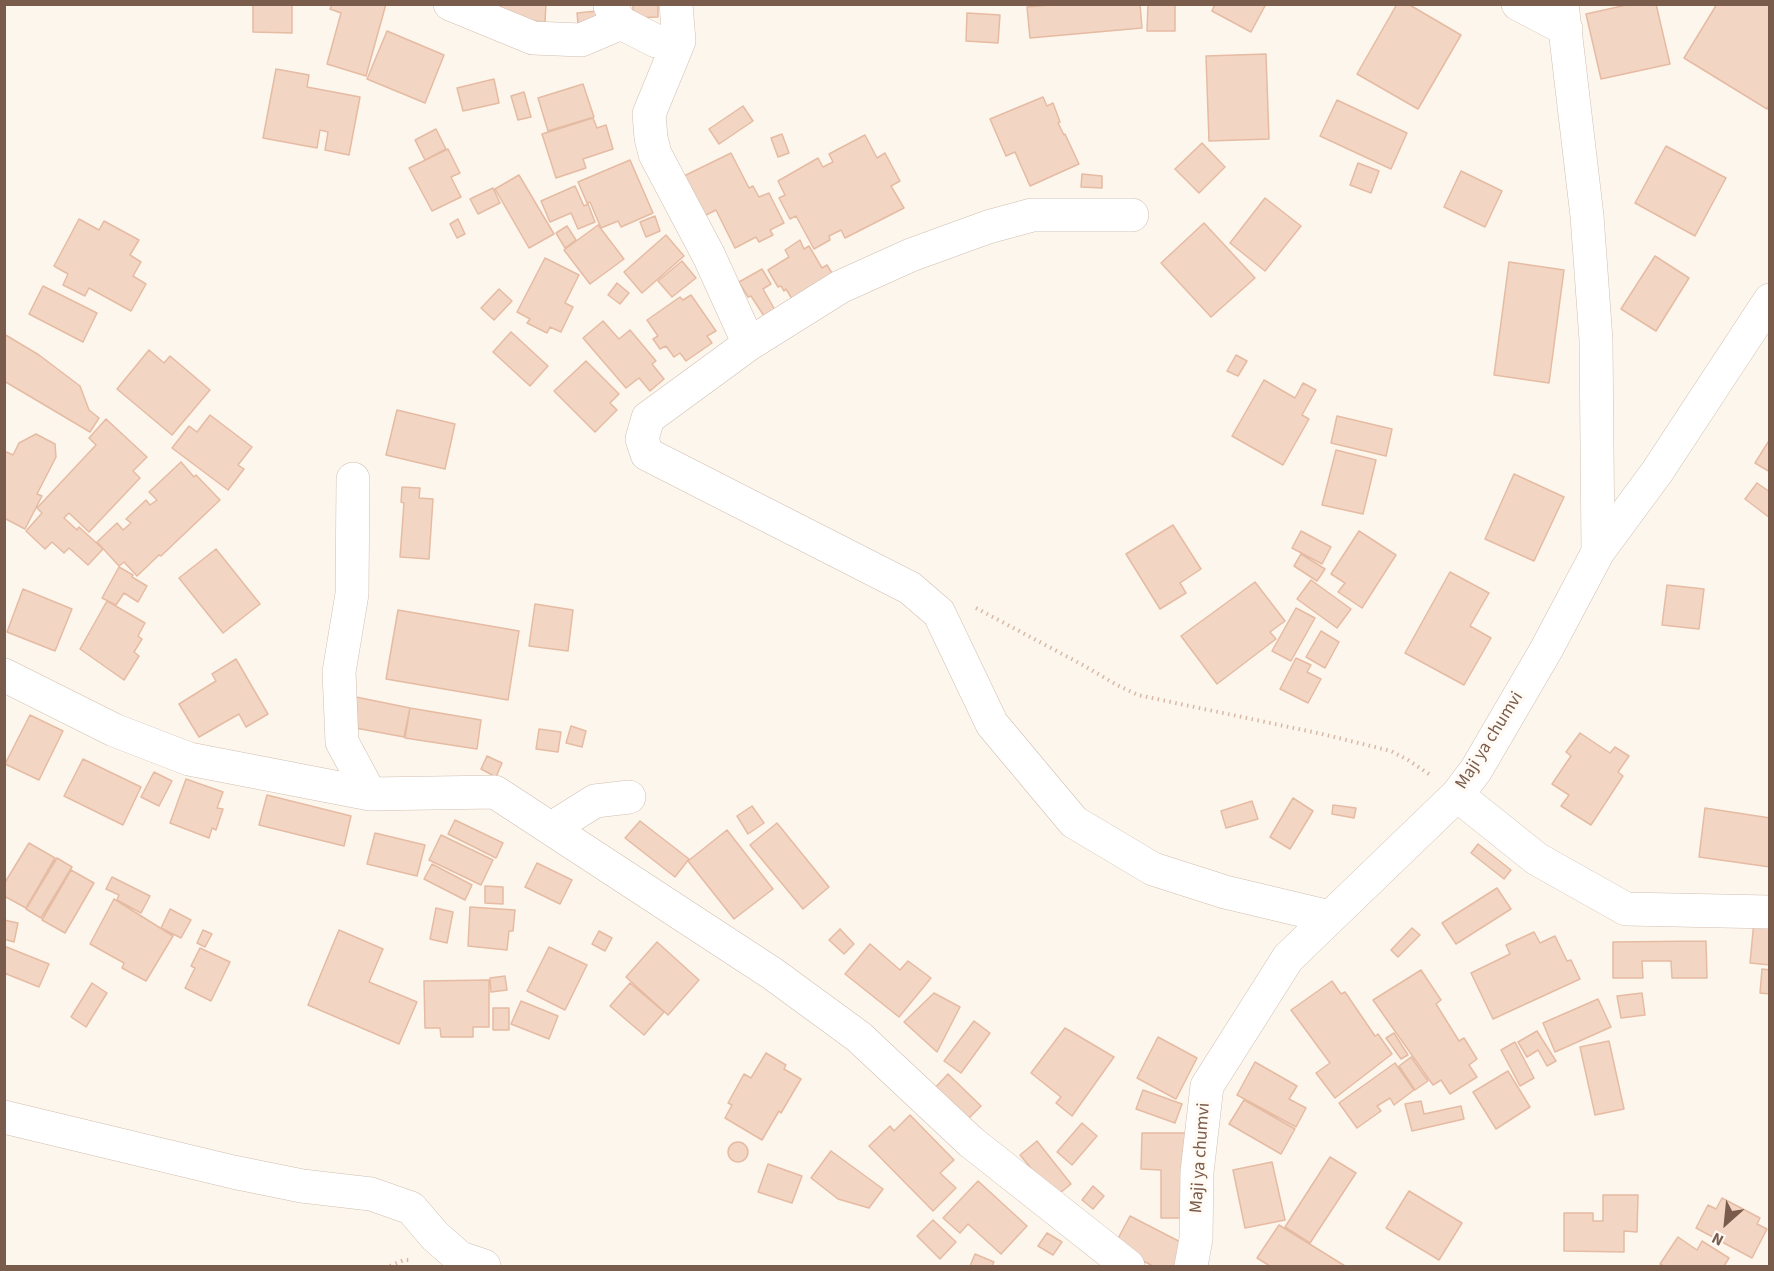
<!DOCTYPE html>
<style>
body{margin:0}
#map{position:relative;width:1774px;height:1271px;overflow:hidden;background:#fdf6ec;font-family:"Source Sans 3",sans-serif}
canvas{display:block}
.frame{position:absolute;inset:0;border:6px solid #7a5c4d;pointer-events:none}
.north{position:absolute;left:1696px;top:1193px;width:60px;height:60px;-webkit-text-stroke:4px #fffaf3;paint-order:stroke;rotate:207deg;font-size:16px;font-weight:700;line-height:24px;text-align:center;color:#7a5c4d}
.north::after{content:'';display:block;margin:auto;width:21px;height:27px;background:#7a5c4d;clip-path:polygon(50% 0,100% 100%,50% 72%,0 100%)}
</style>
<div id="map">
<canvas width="1774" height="1271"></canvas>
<div class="frame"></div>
<div class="north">N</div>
</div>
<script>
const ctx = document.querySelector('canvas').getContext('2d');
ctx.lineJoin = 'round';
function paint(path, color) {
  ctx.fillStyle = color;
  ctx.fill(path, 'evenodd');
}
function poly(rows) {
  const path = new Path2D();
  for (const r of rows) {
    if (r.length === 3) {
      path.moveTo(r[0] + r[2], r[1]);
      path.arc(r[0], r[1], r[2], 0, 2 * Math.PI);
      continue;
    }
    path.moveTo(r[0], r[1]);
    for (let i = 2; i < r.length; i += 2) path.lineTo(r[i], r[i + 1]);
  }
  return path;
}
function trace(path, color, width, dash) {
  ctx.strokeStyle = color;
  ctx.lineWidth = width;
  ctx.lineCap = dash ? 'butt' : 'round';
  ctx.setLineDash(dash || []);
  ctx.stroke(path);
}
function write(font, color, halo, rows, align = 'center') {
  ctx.font = font + ' "Source Sans 3",sans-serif';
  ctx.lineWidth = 6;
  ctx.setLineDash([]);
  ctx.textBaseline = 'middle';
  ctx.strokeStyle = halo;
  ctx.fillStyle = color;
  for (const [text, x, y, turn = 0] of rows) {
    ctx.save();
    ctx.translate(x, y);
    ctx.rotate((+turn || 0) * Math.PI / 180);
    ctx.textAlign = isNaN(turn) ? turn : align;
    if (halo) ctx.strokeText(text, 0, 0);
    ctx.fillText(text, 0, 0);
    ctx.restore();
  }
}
const building = poly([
 [253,4,292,5,292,33,253,32,253,4],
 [332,4,386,4,366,76,327,64,341,13,330,9,332,4],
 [501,4,546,4,545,22,500,18,501,4],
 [633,4,658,4,658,17,633,18,633,4],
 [1058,4,1140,4,1142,28,1030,38,1027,7,1058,4],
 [1148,4,1175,4,1175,31,1147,31,1148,4],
 [1215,4,1266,4,1251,32,1212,11,1215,4],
 [1397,4,1408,4,1461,35,1418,109,1357,74,1397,4],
 [1631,4,1656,4,1670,64,1601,79,1586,14,1631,4],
 [1717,4,1770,4,1770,104,1767,109,1684,58,1717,4],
 [597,11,598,21,578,23,577,13,597,11],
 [967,13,1000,15,998,43,966,41,967,13],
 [387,31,444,55,425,103,367,79,387,31],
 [1266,54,1269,139,1209,141,1206,56,1266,54],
 [276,69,309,75,307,87,360,97,349,155,325,150,328,132,320,130,317,148,263,138,276,69],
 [494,79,499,103,463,111,457,88,494,79],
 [583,84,594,117,548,131,538,98,583,84],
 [524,92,531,117,518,120,511,96,524,92],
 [1043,97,1047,106,1053,103,1060,122,1058,123,1064,135,1065,134,1079,164,1030,186,1015,152,1006,156,990,119,1043,97],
 [1337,100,1407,133,1391,169,1320,136,1337,100],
 [743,106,753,121,719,144,709,129,743,106],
 [593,118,597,128,606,125,613,149,583,159,586,168,556,178,542,134,593,118],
 [436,129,446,149,425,160,415,140,436,129],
 [782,134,789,153,778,157,771,138,782,134],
 [865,135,877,158,885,153,900,181,891,186,904,208,845,238,841,230,829,236,830,240,814,249,796,216,790,219,779,198,785,195,778,181,818,158,823,167,833,162,829,154,865,135],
 [1202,143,1225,167,1199,193,1175,169,1202,143],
 [1666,146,1726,178,1695,236,1635,203,1666,146],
 [448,149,460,173,451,177,461,197,432,211,409,168,448,149],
 [731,153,749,188,753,186,759,197,769,193,784,223,770,230,773,235,759,242,756,237,735,248,716,210,704,216,684,176,731,153],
 [630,160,653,213,621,227,618,221,601,228,590,202,587,203,578,182,630,160],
 [1358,163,1379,171,1371,193,1350,185,1358,163],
 [1461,171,1502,191,1485,227,1444,207,1461,171],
 [1082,174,1102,176,1102,188,1081,187,1082,174],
 [519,175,554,234,529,248,495,189,519,175],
 [575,186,584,206,588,204,595,222,578,229,571,213,550,222,541,201,575,186],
 [493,188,500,203,478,214,470,199,493,188],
 [1265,198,1301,226,1265,271,1230,243,1265,198],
 [655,216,660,231,646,237,640,222,655,216],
 [79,219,99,230,104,221,139,240,130,255,141,262,133,276,146,284,131,311,89,288,85,296,63,285,68,274,54,266,79,219],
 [458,219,465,234,457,238,450,224,458,219],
 [1204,223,1255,278,1211,317,1161,263,1204,223],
 [598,225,624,259,590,284,564,250,598,225],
 [567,226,576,240,565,248,556,233,567,226],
 [666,235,684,256,642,293,624,272,666,235],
 [800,240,804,249,809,246,822,268,827,265,838,283,797,307,786,289,784,291,781,286,778,287,768,270,789,257,785,250,800,240],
 [1655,256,1689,278,1656,331,1621,309,1655,256],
 [545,258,579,275,565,303,573,307,561,332,550,327,547,333,527,323,530,319,517,312,545,258],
 [682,261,696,278,672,297,658,281,682,261],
 [1509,262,1564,270,1549,383,1494,375,1509,262],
 [762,269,771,284,763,289,775,310,764,316,751,296,748,297,739,282,762,269],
 [617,283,629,293,620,304,608,295,617,283],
 [43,286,97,313,83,342,29,314,43,286],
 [499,289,512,301,494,320,481,308,499,289],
 [691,295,716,331,707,336,712,343,686,361,680,353,674,357,666,346,660,349,653,339,658,336,647,320,680,297,683,300,691,295],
 [603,321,619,339,630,330,656,361,652,364,664,379,650,391,639,378,626,388,583,338,603,321],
 [511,332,548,366,530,386,493,352,511,332],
 [4,334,39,355,80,386,89,410,99,418,90,432,4,381,4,334],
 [149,350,164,363,170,356,210,390,172,435,117,389,149,350],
 [1236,355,1247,361,1238,376,1227,371,1236,355],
 [586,361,619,394,610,403,617,410,595,432,554,391,586,361],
 [1264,380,1295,398,1303,383,1316,390,1302,415,1309,419,1283,465,1232,436,1264,380],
 [397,410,455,424,445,469,386,455,397,410],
 [210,415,252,447,238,465,244,469,228,490,172,448,189,426,197,432,210,415],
 [1337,416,1392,429,1386,456,1331,443,1337,416],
 [106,419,147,457,133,471,140,478,89,532,69,513,64,518,77,530,79,527,103,549,88,565,69,548,64,553,52,542,45,549,26,531,42,513,37,508,96,445,89,438,106,419],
 [36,434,55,444,56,457,37,494,42,496,25,529,4,518,4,451,13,455,19,443,36,434],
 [1770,439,1770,472,1755,463,1770,439],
 [1336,450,1376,460,1363,514,1322,505,1336,450],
 [181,462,194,477,196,475,220,500,161,556,159,555,137,576,124,562,119,566,97,542,117,523,123,530,131,523,126,519,146,500,150,505,157,500,149,492,181,462],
 [1514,474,1564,497,1534,561,1485,539,1514,474],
 [1757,483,1770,492,1770,518,1745,499,1757,483],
 [402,487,420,488,419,498,433,499,429,559,400,557,404,503,401,502,402,487],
 [1173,525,1201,569,1180,583,1186,593,1160,609,1126,554,1173,525],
 [1301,531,1331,547,1322,564,1292,548,1301,531],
 [1359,531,1396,555,1362,608,1338,592,1345,583,1331,574,1359,531],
 [216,549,260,604,223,633,179,578,216,549],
 [1301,554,1325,569,1317,581,1294,566,1301,554],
 [119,567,133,575,132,577,147,586,138,602,124,593,116,605,102,598,119,567],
 [1450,572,1489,593,1470,626,1491,638,1464,685,1405,653,1450,572],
 [1311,580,1351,609,1337,628,1297,599,1311,580],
 [1255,582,1285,621,1270,632,1276,639,1217,684,1181,636,1255,582],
 [1667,585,1704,589,1699,629,1662,625,1667,585],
 [23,589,72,609,55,651,7,632,23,589],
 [107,601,145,623,138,636,142,639,134,652,139,656,124,680,80,649,107,601],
 [535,604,573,610,568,651,529,646,535,604],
 [1296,608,1315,618,1291,661,1272,651,1296,608],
 [398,610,519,631,508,700,386,679,398,610],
 [1321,631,1339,642,1325,668,1306,657,1321,631],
 [1296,658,1311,665,1307,672,1321,679,1308,703,1280,689,1296,658],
 [236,659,268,714,246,727,239,714,199,737,179,704,216,681,212,674,236,659],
 [356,697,410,708,404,737,350,727,356,697],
 [410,708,481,720,477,749,405,738,410,708],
 [30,715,63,731,39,780,5,764,30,715],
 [571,726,586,731,582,747,566,743,571,726],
 [539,729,561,732,558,752,536,749,539,729],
 [1580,733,1610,753,1615,747,1629,756,1618,772,1623,776,1591,825,1561,806,1569,795,1552,784,1571,756,1566,752,1580,733],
 [487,756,502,763,496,777,481,769,487,756],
 [83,759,141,787,123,825,64,796,83,759],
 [154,772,172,781,159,806,141,797,154,772],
 [186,779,223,792,217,808,223,809,216,830,212,828,209,838,170,823,186,779],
 [267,795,351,816,344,846,259,825,267,795],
 [1293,798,1313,811,1290,849,1270,837,1293,798],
 [1252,801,1258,819,1226,828,1221,811,1252,801],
 [1333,805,1356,808,1354,818,1332,814,1333,805],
 [752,806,764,823,748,834,737,816,752,806],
 [1705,808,1770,818,1770,867,1699,857,1705,808],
 [455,820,503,843,496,858,448,834,455,820],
 [640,821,689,859,675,877,625,838,640,821],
 [777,823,829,887,803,909,750,845,777,823],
 [727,830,773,889,734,919,688,861,727,830],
 [375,833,425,845,417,876,367,864,375,833],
 [441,835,493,860,481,885,429,860,441,835],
 [29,843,55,858,26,908,4,896,4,884,29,843],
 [1478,844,1511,870,1504,879,1471,853,1478,844],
 [57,858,72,867,41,918,26,909,57,858],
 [537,863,572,880,560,904,525,887,537,863],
 [432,864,472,885,465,900,424,879,432,864],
 [71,870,94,883,65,933,42,920,71,870],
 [112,877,150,896,141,913,117,900,119,895,106,889,112,877],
 [485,886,503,887,503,904,485,903,485,886],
 [1497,888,1511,909,1456,944,1442,923,1497,888],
 [114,899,173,936,146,981,122,968,124,963,90,944,114,899],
 [470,907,515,910,513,931,509,931,507,950,468,946,470,907],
 [436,908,453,912,447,943,430,939,436,908],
 [170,909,191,920,181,938,161,928,170,909],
 [4,920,18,923,14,942,4,939,4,920],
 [1754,921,1770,922,1770,965,1750,963,1754,921],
 [1412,928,1420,935,1398,957,1391,950,1412,928],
 [840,929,854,944,844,954,829,940,840,929],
 [203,930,212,934,205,947,197,943,203,930],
 [339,930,383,949,369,982,417,1002,399,1044,308,1005,339,930],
 [599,931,612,938,605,951,592,944,599,931],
 [1534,932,1540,943,1555,936,1567,961,1571,960,1580,979,1493,1019,1471,973,1510,954,1506,945,1534,932],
 [1706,941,1707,978,1672,978,1671,961,1642,961,1643,978,1613,978,1613,942,1706,941],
 [657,942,699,980,668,1015,626,977,657,942],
 [870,944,900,970,908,961,931,978,899,1017,845,974,870,944],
 [4,946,49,964,39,987,4,973,4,946],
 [549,947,587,965,565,1010,527,991,549,947],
 [200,948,230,962,211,1001,185,988,195,968,191,966,200,948],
 [1762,969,1770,970,1770,994,1760,993,1762,969],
 [1421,970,1441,1000,1436,1004,1459,1041,1464,1038,1477,1059,1469,1065,1477,1077,1450,1094,1441,1080,1433,1085,1373,1000,1421,970],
 [505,976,507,990,491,992,490,978,505,976],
 [489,980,489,1027,473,1027,473,1037,441,1037,440,1028,425,1028,424,981,489,980],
 [1332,981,1341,994,1345,992,1375,1036,1378,1034,1392,1054,1335,1098,1316,1073,1330,1063,1291,1010,1332,981],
 [92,983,107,993,86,1027,71,1017,92,983],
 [630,983,664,1012,644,1035,610,1006,630,983],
 [934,993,960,1007,937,1052,904,1022,934,993],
 [1642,993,1645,1015,1621,1018,1617,996,1642,993],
 [1598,999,1611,1027,1555,1052,1543,1023,1598,999],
 [521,1001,558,1016,549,1039,511,1024,521,1001],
 [493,1008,509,1008,509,1030,493,1030,493,1008],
 [974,1021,990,1033,961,1073,944,1061,974,1021],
 [1065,1028,1114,1057,1072,1116,1056,1103,1061,1097,1031,1073,1065,1028],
 [1537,1031,1556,1061,1547,1066,1538,1050,1527,1057,1518,1042,1537,1031],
 [1394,1033,1408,1055,1401,1059,1386,1038,1394,1033],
 [1158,1037,1197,1058,1176,1099,1137,1078,1158,1037],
 [1609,1041,1624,1109,1595,1115,1580,1047,1609,1041],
 [1515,1042,1534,1078,1520,1086,1501,1050,1515,1042],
 [766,1053,786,1065,784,1069,801,1079,781,1113,779,1111,762,1140,725,1118,732,1105,728,1103,744,1074,751,1078,766,1053],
 [1411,1057,1428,1081,1415,1090,1399,1066,1411,1057],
 [1255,1062,1297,1086,1289,1099,1306,1108,1296,1127,1237,1095,1255,1062],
 [1395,1063,1414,1090,1394,1105,1390,1098,1377,1106,1381,1111,1357,1128,1339,1103,1395,1063],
 [1508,1071,1530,1107,1496,1129,1473,1092,1508,1071],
 [948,1074,981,1106,963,1124,931,1092,948,1074],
 [1143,1090,1182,1104,1175,1123,1136,1109,1143,1090],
 [1244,1100,1295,1129,1281,1154,1229,1124,1244,1100],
 [1421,1101,1424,1114,1461,1106,1464,1119,1412,1131,1405,1104,1421,1101],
 [910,1115,954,1160,940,1173,956,1188,933,1211,869,1146,890,1126,894,1131,910,1115],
 [1082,1123,1097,1136,1072,1165,1057,1152,1082,1123],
 [1142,1133,1186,1133,1186,1218,1161,1218,1161,1170,1141,1169,1142,1133],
 [1037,1141,1071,1184,1055,1197,1020,1155,1037,1141],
 [738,1152,10],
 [831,1151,883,1189,869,1208,838,1199,811,1178,831,1151],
 [1330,1157,1356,1173,1310,1243,1285,1227,1330,1157],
 [1272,1162,1285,1220,1245,1228,1233,1170,1272,1162],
 [768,1164,802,1176,792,1203,758,1192,768,1164],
 [978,1181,1027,1226,1001,1254,968,1224,960,1233,943,1218,978,1181],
 [1093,1186,1104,1196,1093,1209,1082,1200,1093,1186],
 [1409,1191,1462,1223,1439,1260,1386,1228,1409,1191],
 [1603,1195,1638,1195,1637,1232,1624,1231,1624,1252,1564,1251,1564,1213,1593,1213,1593,1221,1603,1221,1603,1195],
 [1722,1198,1760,1218,1757,1224,1767,1229,1752,1258,1696,1228,1708,1205,1716,1209,1722,1198],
 [1130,1216,1192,1248,1182,1266,1153,1266,1114,1246,1130,1216],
 [933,1220,956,1242,940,1259,917,1236,933,1220],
 [1279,1225,1345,1266,1270,1266,1257,1258,1279,1225],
 [1047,1233,1062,1242,1053,1255,1038,1246,1047,1233],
 [1678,1237,1697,1250,1702,1241,1729,1258,1724,1266,1664,1266,1660,1264,1678,1237],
 [975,1254,994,1262,992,1266,970,1266,975,1254]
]);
const path = poly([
 [976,608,1081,664,1117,685,1138,695,1322,734,1391,751,1408,760,1429,774],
 [390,1266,404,1260,411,1260]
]);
const street = poly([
 [450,4,533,38,581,40,621,23],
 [676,4,679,41,649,114,651,138,655,154,709,256,749,344,648,418,642,439,647,454,910,588,939,613,992,724,1074,822,1153,869,1225,892,1330,917],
 [1518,4,1566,29],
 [1562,4,1587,216,1596,340,1598,552],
 [610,6,621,23,656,41,679,41],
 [749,344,840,287,911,255,988,227,1032,215,1132,215],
 [353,479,352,594,339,672,342,742,370,794],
 [4,675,114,730,189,759,370,794,495,792,773,974,859,1037,971,1142,1128,1266],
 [1457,795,1537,859,1626,909,1770,912],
 [552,828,595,801,629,797],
 [4,1117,233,1172,302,1186,371,1194,411,1208,435,1236,460,1258,484,1266],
 [1191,1266,1196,1239,1197,1172,1207,1086,1288,958,1457,795,1476,770,1546,650,1598,552,1657,472,1770,300]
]);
const streetNames = [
 ["Maji ya chumvi",1490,741,-58],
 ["Maji ya chumvi",1201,1158,-86]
];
paint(building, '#f3d5c3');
trace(building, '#e6bba3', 1.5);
trace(street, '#d1beb0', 34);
trace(path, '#d9b8a5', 4, [1.5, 4.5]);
trace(street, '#fff', 33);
write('18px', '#7a5c4d', '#fffaf3', streetNames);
</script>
